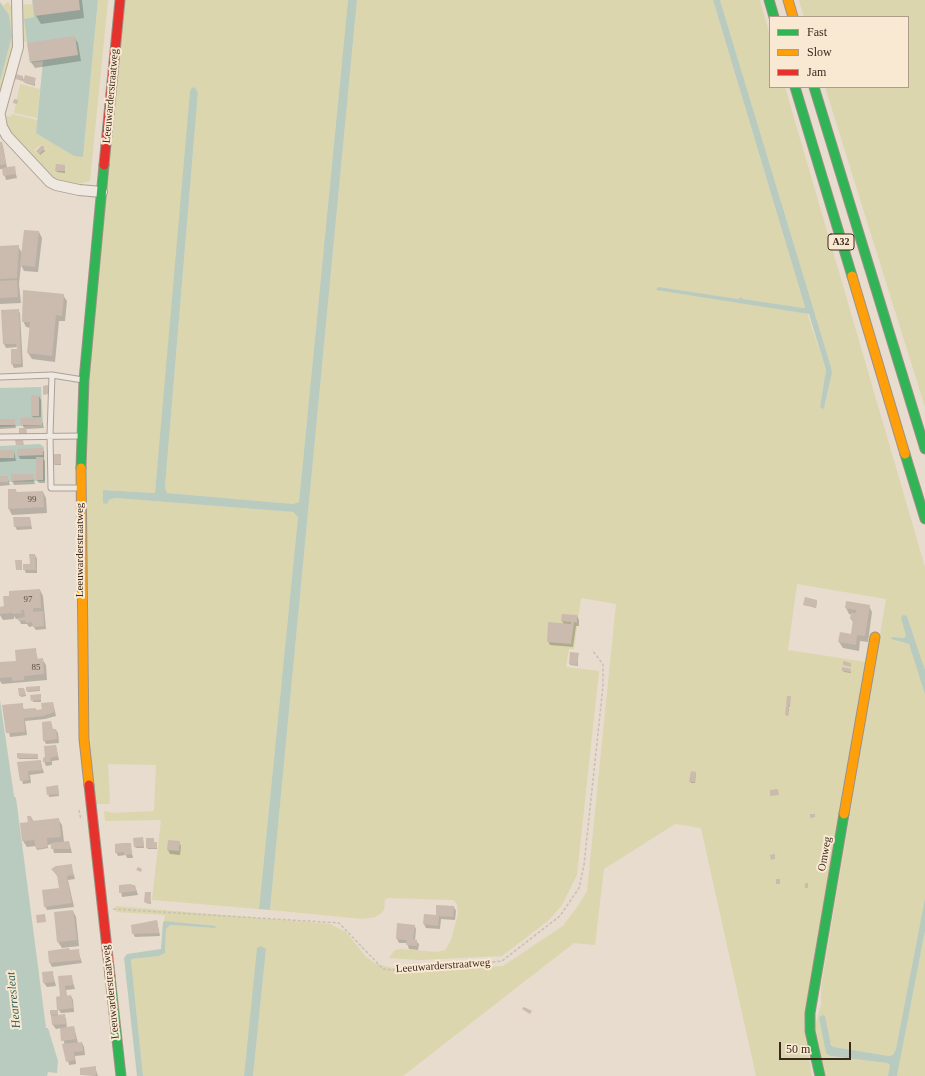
<!DOCTYPE html>
<style>
body{margin:0}
#map{position:relative;width:925px;height:1076px;overflow:hidden;background:#e7dccd;font-family:"Times New Roman",serif}
canvas{display:block}
.legend{position:absolute;left:769px;top:16px;width:140px;height:72px;box-sizing:border-box;background:#f9e9d3;border:1px solid #ad9c8a;margin:0;padding:5px 7px;list-style:none;font-size:12px;color:#3c291d}
.legend li{display:flex;align-items:center;gap:8px;height:20px}
.legend b{width:20px;border:1px solid #ad9c8a}
.scale{position:absolute;left:779px;top:1042px;width:72px;height:18px;box-sizing:border-box;border:2px solid #3c291d;border-top:0;padding-left:5px;font-size:12px;line-height:14px;white-space:nowrap;color:#3c291d;-webkit-text-stroke:3px #f9e9d3;paint-order:stroke}
</style>
<div id="map">
<canvas width="925" height="1076"></canvas>
<ul class="legend">
<li><b style="height:5px;background:#30b455"></b>Fast</li>
<li><b style="height:5px;background:#ff9f0a"></b>Slow</li>
<li><b style="height:5px;background:#e5322d"></b>Jam</li>
</ul>
<div class="scale">50 m</div>
</div>
<script>
const ctx = document.querySelector('canvas').getContext('2d');
ctx.lineJoin = 'round';
function paint(path, color) {
  ctx.fillStyle = color;
  ctx.fill(path, 'evenodd');
}
function poly(rows) {
  const path = new Path2D();
  for (const r of rows) {
    path.moveTo(r[0], r[1]);
    for (let i = 2; i < r.length; i += 2) path.lineTo(r[i], r[i + 1]);
  }
  return path;
}
function trace(path, color, width, dash) {
  ctx.strokeStyle = color;
  ctx.lineWidth = width;
  ctx.lineCap = dash ? 'butt' : 'round';
  ctx.setLineDash(dash || []);
  ctx.stroke(path);
}
function write(font, color, halo, rows, align = 'center') {
  ctx.font = font + ' "Times New Roman",serif';
  ctx.lineWidth = 4;
  ctx.setLineDash([]);
  ctx.textBaseline = 'middle';
  ctx.strokeStyle = halo;
  ctx.fillStyle = color;
  for (const [text, x, y, turn = 0] of rows) {
    ctx.save();
    ctx.translate(x, y);
    ctx.rotate((+turn || 0) * Math.PI / 180);
    ctx.textAlign = isNaN(turn) ? turn : align;
    if (halo) ctx.strokeText(text, 0, 0);
    ctx.fillText(text, 0, 0);
    ctx.restore();
  }
}
const green = poly([
 [98,0,108,0,90,181,78,184,55,181,7,131,2,115,11,117,12,114,37,120,36,133,83,157],
 [42,144,46,149,39,155,34,150],
 [124,0,348,0,299,502,293,504,167,493,165,487,198,93,197,89,155,493,103,490,107,504,109,500,115,498,293,512,298,517,259,909,152,900,161,820,105,821,104,811,114,813,154,811,156,765,108,764,110,801,109,804,95,804,91,765,86,546,88,393],
 [357,0,713,0,805,307,804,308,743,299,741,297,738,299,656,288,807,313,826,370,820,407,825,407,832,373,831,367,720,0,760,0,770,36,770,87,785,87,925,567,925,670,907,616,901,618,906,636,904,638,892,637,893,640,909,644,925,695,925,898,896,1050,893,1055,889,1056,834,1047,830,1042,825,1016,826,1053,830,1056,887,1063,890,1065,888,1076,822,1076,814,1031,821,1004,821,987,886,599,797,584,788,650,866,662,804,1027,812,1076,756,1076,701,828,675,824,604,869,595,945,574,943,403,1076,253,1076,266,949,258,947,244,1076,143,1076,131,960,132,959,159,956,165,953,166,929,170,925,215,928,164,921,165,915,116,912,115,906,330,924,346,932,366,957,376,964,392,968,441,969,503,966,563,926,580,903,587,891,616,604,581,598,574,649,569,649,566,667,599,671,577,875,562,905,549,920,502,956,419,960,389,958,395,950,400,949,437,952,445,950,451,940,458,914,457,904,453,900,388,898,385,900,384,910,380,914,375,917,363,919,270,910],
 [799,0,925,0,925,407,825,87,908,87,908,17,804,17],
 [8,2,15,12,14,46,0,98,0,81,12,36,9,15,3,6],
 [33,4,34,17,24,19,27,42,19,42,19,5],
 [20,84,40,89,37,118,14,113],
 [925,931,925,1076,897,1076,899,1065]
]);
const water = poly([
 [32,0,98,0,83,157,74,156,36,133,43,61,30,63,24,19,34,17],
 [348,0,357,0,270,910,259,909,298,517,293,512,115,498,109,500,107,504,103,503,103,490,155,493,190,92,191,89,194,87,198,92,165,487,167,493,293,504,299,502],
 [713,0,720,0,831,367,832,373,824,409,820,407,826,370,809,314,656,290,658,287,738,299,741,297,743,299,804,308,805,307],
 [0,2,9,15,12,36,0,81],
 [41,387,43,425,0,427,0,388],
 [40,444,44,447,45,481,0,482,0,446],
 [903,615,907,616,925,670,925,695,909,644,891,639,892,637,904,638,906,636,901,618],
 [0,700,14,796,16,798,46,1028,48,1028,58,1061,57,1073,48,1072,47,1076,0,1076],
 [925,898,925,931,897,1076,888,1076,890,1065,887,1063,830,1056,826,1053,819,1017,823,1015,825,1016,831,1045,834,1047,889,1056,893,1055,896,1049],
 [164,921,216,926,215,928,170,925,166,929,165,953,159,956,132,959,131,960,143,1076,137,1076,124,958,127,954,161,949,163,923],
 [261,946,266,949,253,1076,244,1076,257,948]
]);
const shadow = poly([
 [34,0,82,0,84,18,41,24,36,16],
 [74,37,78,43,81,61,35,68,31,62],
 [22,76,24,80,35,79,35,86,25,83,23,80,22,81,15,78],
 [0,143,3,146,7,168,14,167,17,178,6,180,3,169,0,169],
 [44,149,45,151,40,155,38,152],
 [65,166,65,173,57,172,56,170],
 [39,232,42,238,38,272,24,271,21,265,19,284,21,303,0,304,0,247,18,246,22,253],
 [63,295,67,301,65,321,59,321,55,362,32,359,28,353,31,328,26,327,23,321],
 [18,310,20,313,23,367,14,368,12,364,18,347,6,348,4,344],
 [39,396,41,400,41,418,44,428,26,429,27,435,21,435,20,434,24,429,21,419,34,419,32,416],
 [0,420,14,420,16,428,0,429],
 [42,449,44,452,44,458,43,458,45,461,45,483,39,483,37,480,37,459,20,459,18,455],
 [0,451,14,451,16,461,0,462],
 [60,455,61,465,55,465,54,464],
 [32,475,35,484,14,485,12,481],
 [0,477,7,477,10,485,0,486],
 [16,490,17,493,43,492,46,498,47,513,12,515,9,509],
 [30,518,32,529,17,530,15,526],
 [35,555,37,559,37,573,26,573,24,569,31,565],
 [40,590,43,596,46,629,36,630,33,626,29,627,27,624,21,624,19,619,16,619,14,616,14,619,3,620,0,615,0,608],
 [817,601,816,608,804,605],
 [847,602,869,606,872,612,868,642,860,641,859,651,843,648,839,642,852,635,854,623,851,619,852,615,849,614,846,608],
 [577,616,579,620,579,626,576,626,573,647,550,645,548,641,564,624,562,621],
 [35,649,38,660,42,659,46,665,47,680,2,684,0,681,0,663,17,662],
 [578,654,578,666,570,665,570,664],
 [843,670,850,670,851,673,844,672],
 [39,687,40,691,28,692,27,691],
 [24,689,26,696,21,697,20,695],
 [32,696,41,696,41,702,33,702],
 [790,697,790,707,788,706,789,709,788,716,786,715,788,707,787,705],
 [53,703,56,716,45,719,25,721,27,735,10,737,3,705,22,704,24,710,37,711,43,710],
 [51,722,53,730,56,730,58,733,59,743,46,744,44,740],
 [56,746,59,760,52,761,52,765,46,766,44,761],
 [37,755,38,759,19,759,18,758],
 [40,761,44,773,30,775,31,783,23,784,18,763],
 [696,773,695,783,691,783,690,781],
 [47,788,58,788,59,796,49,797],
 [31,817,34,822,58,819,62,825,64,842,69,842,72,853,54,853,52,844,48,845,48,848,37,850,36,846,27,847,23,841,21,824,29,823],
 [153,839,154,843,157,844,157,849,148,849,147,848],
 [143,840,144,848,136,848,135,847],
 [179,842,181,846,180,855,170,854,168,850],
 [130,844,133,858,127,858,126,855,118,856,116,852],
 [71,865,75,879,68,880,74,907,47,910,45,906,60,889,58,877,52,869],
 [120,886,135,886,138,895,122,897],
 [150,893,151,904,146,903,145,902],
 [454,907,456,911,455,920,441,919,440,929,426,928,424,924],
 [73,911,76,917,79,946,62,948,58,942],
 [157,921,160,936,135,937,133,933],
 [414,925,416,929,415,940,419,944,418,950,409,949,407,943,399,943,397,939],
 [78,950,82,963,52,967,50,963,49,951],
 [52,972,56,986,47,987,44,983],
 [71,976,75,989,66,990,67,997,71,996,73,1000,74,1012,61,1013,58,1009,61,997,59,977],
 [58,1011,58,1016,64,1015,66,1019,67,1028,74,1027,78,1043,82,1043,84,1047,85,1055,75,1056,76,1064,69,1065,61,1028,56,1029,53,1025,51,1015],
 [95,1067,98,1076,81,1075]
]);
const building = poly([
 [33,0,79,0,80,10,35,16],
 [75,36,78,55,30,62,27,43],
 [15,74,23,76,22,80,14,79],
 [25,75,36,78,34,85,23,82],
 [14,99,18,100,17,104,13,103],
 [0,142,2,142,6,164,0,165],
 [42,145,45,148,39,154,36,151],
 [56,164,65,165,65,171,55,171],
 [15,166,16,174,3,176,2,168],
 [24,230,39,231,35,267,20,265],
 [19,245,17,278,0,279,0,246],
 [17,280,18,297,0,298,0,281],
 [23,290,64,294,62,316,56,315,52,356,27,353,30,322,22,322],
 [19,309,21,364,11,364,11,349,17,349,16,344,3,344,1,310],
 [48,385,48,394,43,395,43,386],
 [31,395,39,395,39,416,31,416],
 [42,417,42,425,21,425,20,418],
 [0,419,15,419,15,425,0,425],
 [19,428,26,428,27,433,19,434],
 [15,440,23,440,24,445,16,445],
 [43,448,43,455,17,456,17,449],
 [0,450,14,450,14,458,0,458],
 [53,454,61,454,61,464,53,464],
 [36,457,43,457,43,480,36,480],
 [11,474,33,474,33,480,11,481],
 [0,476,8,476,8,482,0,482],
 [8,489,16,489,16,492,43,491,44,507,8,509],
 [13,517,30,517,31,526,14,527],
 [29,554,35,554,36,570,23,570,23,564,30,564],
 [15,560,22,560,22,570,16,570],
 [40,589,41,608,33,608,33,612,43,611,44,626,33,627,32,622,26,623,25,620,18,621,18,618,25,617,24,610,21,610,22,613,12,614,11,610,11,613,0,614,0,607,4,606,3,596,9,596,9,591],
 [805,597,817,600,816,607,803,605],
 [846,601,870,605,865,636,857,635,856,645,838,642,840,632,851,634,853,619,850,619,851,613,856,613,856,610,845,608],
 [562,614,577,615,577,623,574,622,571,644,547,642,548,622,571,624,571,622,561,621],
 [36,648,37,659,43,658,44,674,24,676,24,680,12,681,12,677,0,678,0,662,16,661,15,650],
 [570,652,579,653,577,665,569,664],
 [843,661,851,663,851,667,843,665],
 [842,667,851,669,850,672,842,671],
 [40,686,40,690,26,691,26,687],
 [18,688,24,688,25,695,19,696],
 [41,694,41,700,31,701,30,695],
 [787,696,791,696,790,706,786,705],
 [53,702,54,712,43,716,24,718,25,732,6,733,2,705,23,703,23,709,35,708,37,710,42,709,41,703],
 [786,706,789,706,788,715,785,715],
 [51,721,52,729,56,729,57,739,43,741,42,722],
 [56,745,58,756,50,758,51,762,43,762,43,758,45,757,44,746],
 [17,753,38,754,38,758,17,758],
 [41,760,42,770,28,771,29,780,20,781,17,762],
 [691,771,696,772,695,782,689,782],
 [58,785,59,794,47,795,46,787],
 [778,789,779,795,770,796,770,790],
 [810,814,815,814,815,817,810,818],
 [27,816,31,816,32,821,59,818,61,837,47,838,48,847,36,849,34,840,22,841,20,823,28,822],
 [143,837,144,846,134,847,133,838],
 [146,838,154,838,154,842,157,842,157,848,146,848],
 [168,840,180,841,179,851,167,850],
 [69,841,70,849,51,849,51,843],
 [123,843,131,843,132,854,124,855,124,852,115,853,115,844],
 [775,854,775,859,771,860,770,855],
 [72,864,73,875,67,876,72,903,44,907,42,890,59,888,57,875,51,869,56,866],
 [138,867,142,869,141,872,136,870],
 [776,879,780,879,780,884,776,884],
 [805,883,808,883,808,888,805,888],
 [131,884,132,885,135,885,136,891,119,893,119,885],
 [145,892,151,892,150,903,144,902],
 [436,905,454,906,453,917,439,916,438,926,423,924,424,914,436,915],
 [73,910,77,940,57,942,54,912],
 [45,914,46,922,37,923,36,915],
 [157,920,159,933,132,934,131,925],
 [397,923,415,925,413,939,417,940,417,946,406,945,407,940,396,939],
 [69,948,70,950,79,949,80,960,49,963,48,951],
 [53,971,54,982,43,983,42,972],
 [72,975,73,985,65,986,66,996,71,995,73,1008,57,1010,56,997,60,996,58,976],
 [524,1007,532,1011,530,1014,522,1009],
 [50,1010,58,1010,58,1014,50,1015],
 [65,1014,66,1024,52,1025,51,1016],
 [74,1026,76,1039,61,1041,60,1028],
 [82,1042,83,1051,74,1052,75,1060,66,1062,62,1044],
 [96,1066,96,1075,80,1075,80,1068]
]);
const path = poly([
 [79,810,81,820],
 [113,909,339,923,383,969,403,971,502,961,560,916,579,888,584,865,603,686,603,664,592,650]
]);
const lane = poly([
 [52,375,50,435,51,488,79,488],
 [0,377,52,375,83,380],
 [0,437,81,436]
]);
const street = poly([
 [0,112,18,47,17,0],
 [0,116,2,127,7,136,50,182,56,185,79,190,102,192]
]);
const fast = poly([
 [769,0,774,17],
 [795,87,852,276],
 [814,87,925,449],
 [905,454,925,519],
 [81,468,84,380,104,165],
 [110,976,121,1076],
 [820,1076,810,1031,810,1013,844,814]
]);
const slow = poly([
 [788,0,793,17],
 [852,276,905,454],
 [81,468,84,739,89,785],
 [844,814,875,637]
]);
const jam = poly([
 [104,165,120,0],
 [89,785,110,976]
]);
const numberNames = [
 ["99",32,500],
 ["97",28,600],
 ["85",36,668]
];
const shields = [
 [841,242,26]
];
const shieldNames = [
 ["A32",841,242]
];
const streetNames = [
 ["Leeuwarderstraatweg",111,96,-85],
 ["Leeuwarderstraatweg",80,550,-90],
 ["Omweg",825,854,-80],
 ["Leeuwarderstraatweg",443,966,-4],
 ["Leeuwarderstraatweg",111,992,-96]
];
const waterNames = [
 ["Hearresleat",14,1000,-96]
];
paint(green, '#dbd6ae');
paint(water, '#b9cbbe');
paint(shadow, '#0003');
paint(building, '#cbbaae');
trace(lane, '#aca196', 7);
trace(street, '#aca196', 12);
trace(fast, '#9c9186', 11);
trace(slow, '#9c9186', 11);
trace(jam, '#9c9186', 11);
trace(path, '#c8bfb6', 1.5, [3, 2]);
trace(lane, '#efe8e0', 5);
trace(street, '#efe8e0', 10);
trace(fast, '#30b455', 9);
trace(slow, '#ff9f0a', 9);
trace(jam, '#e5322d', 9);
write('9px', '#604d41', null, numberNames);
for (const [x, y, w] of shields) {
  const box = new Path2D();
  box.roundRect(x - w / 2, y - 8, w, 16, 3);
  ctx.fillStyle = '#f9e9d3';
  ctx.fill(box);
  trace(box, '#3c291d', 1);
}
write('bold 10px', '#3c291d', null, shieldNames);
write('11px', '#3c291d', '#f9e9d3', streetNames);
write('italic 12px', '#2b5d54', '#f9e9d3', waterNames);
</script>
